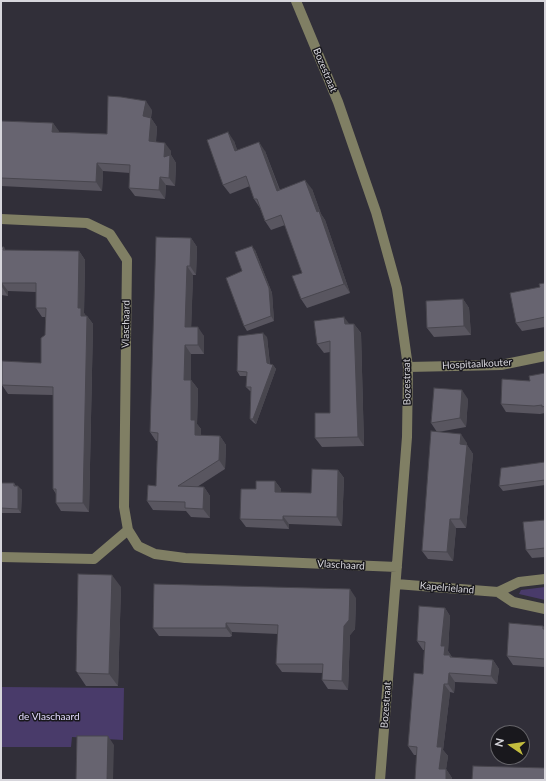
<!DOCTYPE html>
<style>
body{margin:0}
#map{position:relative;width:546px;height:781px;overflow:hidden;background:#312f39;font-family:Lato,sans-serif}
canvas{display:block}
.frame{position:absolute;inset:0;border:2px solid #d7d6dc;pointer-events:none}
.north{position:absolute;left:490px;top:725px;width:40px;height:40px;box-sizing:border-box;background:#19181d;border:1px solid #656469;border-radius:50%;rotate:283deg;font-size:11px;font-weight:700;line-height:16px;text-align:center;color:#d7d6dc}
.north::after{content:'';display:block;margin:auto;width:14px;height:18px;background:#c3bd3e;clip-path:polygon(50% 0,100% 100%,50% 72%,0 100%)}
</style>
<div id="map">
<canvas width="546" height="781"></canvas>
<div class="frame"></div>
<div class="north">N</div>
</div>
<script>
const ctx = document.querySelector('canvas').getContext('2d');
ctx.lineJoin = 'round';
function paint(path, color) {
  ctx.fillStyle = color;
  ctx.fill(path, 'evenodd');
}
function poly(rows) {
  const path = new Path2D();
  for (const r of rows) {
    path.moveTo(r[0], r[1]);
    for (let i = 2; i < r.length; i += 2) path.lineTo(r[i], r[i + 1]);
  }
  return path;
}
function trace(path, color, width, dash) {
  ctx.strokeStyle = color;
  ctx.lineWidth = width;
  ctx.lineCap = dash ? 'butt' : 'round';
  ctx.setLineDash(dash || []);
  ctx.stroke(path);
}
function write(font, color, halo, rows, align = 'center') {
  ctx.font = font + ' Lato,sans-serif';
  ctx.lineWidth = 3;
  ctx.setLineDash([]);
  ctx.textBaseline = 'middle';
  ctx.strokeStyle = halo;
  ctx.fillStyle = color;
  for (const [text, x, y, turn = 0] of rows) {
    ctx.save();
    ctx.translate(x, y);
    ctx.rotate((+turn || 0) * Math.PI / 180);
    ctx.textAlign = isNaN(turn) ? turn : align;
    if (halo) ctx.strokeText(text, 0, 0);
    ctx.fillText(text, 0, 0);
    ctx.restore();
  }
}
const green = poly([
 [545,587,545,600,519,594,521,590],
 [1,687,124,688,123,740,72,737,71,747,1,747]
]);
const minor = poly([
 [296,1,338,102,376,212,397,288,408,367,407,437,380,780],
 [1,219,87,223,110,234,127,260,124,507,128,530,138,546,155,554,185,558,397,567],
 [408,367,501,365,545,356],
 [1,557,94,559,128,530],
 [396,584,498,592,513,602,545,609],
 [498,592,519,582,545,579]
]);
const wall = poly([
 [152,110,151,118,157,127,156,142,171,151,171,155,176,163,175,186,166,185,165,199,135,196,129,188,130,173,103,171,102,191,1,186,1,121,53,123,59,132,107,134],
 [234,141,237,150,265,151,280,190,312,189,321,214,325,220,350,293,307,308,301,299,302,273,285,225,271,230,265,221,260,208,254,199,250,186,230,194,223,185],
 [191,238,197,247,196,275,193,275,191,327,204,336,204,354,191,354,191,380,198,389,197,424,201,429,201,435,220,436,226,445,225,469,197,487,204,487,210,496,210,518,191,517,186,511,153,510,147,501,156,486,158,441,156,441,150,432],
 [1,247,4,247,5,250,79,251,85,260,84,313,86,316,87,316,93,324,89,512,61,511,56,503,56,494,53,489,53,395,8,394,2,385,41,363,45,335,45,317,42,317,36,308,36,292,8,291,8,296,1,295],
 [255,250,272,293,274,321,247,331,244,326,242,271],
 [545,283,545,327,522,331,516,323,540,287],
 [463,299,469,308,471,335,434,337,427,328],
 [349,324,354,324,361,333,364,446,322,447,315,438,330,413,330,352,324,353,317,344],
 [267,337,270,364,273,365,276,369,256,424,254,423,250,419,251,391,250,391,246,387,247,376,240,376,237,371],
 [545,373,545,413,540,414,506,412,501,404,530,381],
 [468,399,466,427,438,432,467,443,467,445,473,454,466,528,456,528,453,561,428,559,422,551,437,432,431,423],
 [545,462,545,485,503,491,499,486],
 [338,470,344,478,342,526,289,524,289,529,246,527,240,519,256,489,275,481,281,489,280,493,311,493],
 [1,483,14,483,16,486,22,490,21,513,1,513],
 [545,520,545,557,532,558,526,550],
 [121,587,118,686,86,686,76,671],
 [356,598,355,629,350,635,348,690,328,689,322,680,323,673,282,672,276,664,278,634,232,632,232,636,230,637,159,636,153,628],
 [445,608,450,616,448,651,452,657,493,660,499,669,497,684,455,682,454,693,450,692,443,750,448,756,446,769,452,778,452,780,415,780,417,755,414,755,408,746,423,674,424,650,423,650,417,641],
 [543,626,545,628,545,667,513,665,507,656]
]);
const shadedWall = poly([
 [146,101,152,110,149,125,143,116],
 [151,118,157,127,155,150,149,141],
 [53,123,59,131,58,140,52,132],
 [228,132,234,141,241,160,235,151],
 [259,142,265,151,283,200,277,191],
 [165,143,171,151,171,155,176,163,175,186,169,178,164,157],
 [97,163,103,171,102,191,96,182],
 [160,177,166,185,165,199,159,190],
 [305,180,312,189,321,214,325,220,350,293,344,284],
 [191,238,197,247,196,275,190,266],
 [252,246,255,250,272,293,274,321,271,316],
 [79,251,85,260,84,313,87,317,81,316,78,308],
 [187,266,193,275,191,336,185,327],
 [2,283,8,291,8,296,2,287],
 [463,299,469,308,471,335,464,326],
 [87,316,93,324,89,512,83,503],
 [344,317,351,326,345,324],
 [354,324,361,333,364,446,358,437],
 [198,327,204,336,204,354,198,345],
 [263,333,267,337,270,367,267,363],
 [185,345,191,354,191,389,184,380],
 [273,365,276,369,256,424,253,419],
 [191,380,198,389,197,424,201,429,201,444,195,435,191,420],
 [462,390,468,399,466,427,460,418],
 [461,434,467,443,467,445,473,454,466,528,460,519,460,444],
 [220,436,226,445,225,469,219,460],
 [338,470,344,478,342,526,337,517],
 [275,481,281,489,280,501,275,492],
 [18,486,22,490,21,513,18,509],
 [204,487,210,496,210,518,203,509],
 [283,516,289,524,289,529,283,520],
 [450,519,456,528,453,561,447,552],
 [112,575,121,587,118,686,109,674],
 [350,589,356,598,355,629,350,635,348,690,342,681,344,626],
 [445,608,450,616,448,651,456,664,444,655,441,646],
 [226,623,232,632,232,636,226,628],
 [493,660,499,669,497,684,491,676],
 [449,673,455,682,454,693,448,684],
 [444,684,450,692,443,750,448,756,445,777,439,769,437,747],
 [108,736,114,745,113,780,107,780],
 [446,769,452,778,452,780,446,780]
]);
const building = poly([
 [108,96,121,97,146,101,143,116,151,118,149,141,165,143,164,157,170,155,169,178,160,177,159,190,129,188,130,165,97,163,96,182,1,178,1,121,53,123,52,132,107,134,108,96],
 [228,132,235,151,259,142,277,191,305,180,317,212,319,211,344,284,301,299,292,276,302,273,281,215,265,221,257,199,254,199,246,176,223,185,207,140,228,132],
 [156,237,191,238,190,266,187,266,185,327,198,327,198,345,185,345,184,380,191,380,191,420,195,420,195,435,220,436,219,460,178,486,204,487,203,509,185,508,185,502,147,501,148,485,156,486,158,433,150,432,156,237],
 [252,246,269,288,271,316,244,326,226,278,242,271,235,252,252,246],
 [1,247,4,247,3,250,79,251,78,308,81,308,81,316,87,316,83,503,56,503,56,489,53,489,53,387,2,385,2,361,41,363,41,338,45,335,46,308,36,308,36,283,2,283,2,287,1,287,1,247],
 [545,283,545,317,516,323,510,293,540,287,539,284,545,283],
 [463,299,464,326,427,328,426,301,463,299],
 [344,317,345,324,354,324,358,437,315,438,315,413,330,413,330,341,317,344,314,321,344,317],
 [263,333,267,363,273,365,253,419,250,419,251,387,246,387,247,372,237,371,238,336,263,333],
 [545,373,545,406,542,407,542,405,534,406,501,404,502,379,530,381,529,376,545,373],
 [434,388,462,390,460,418,431,423,434,388],
 [431,431,461,434,460,444,467,445,460,519,450,519,447,552,422,551,431,431],
 [545,462,545,480,499,486,501,468,545,462],
 [312,469,338,470,337,517,283,516,283,520,240,519,241,489,256,489,256,481,275,481,275,492,311,493,312,469],
 [1,483,14,483,14,486,18,486,18,509,1,508,1,483],
 [545,520,545,548,526,550,523,522,545,520],
 [78,574,112,575,109,674,78,673,76,671,78,574],
 [154,584,350,589,349,620,344,626,342,681,322,680,323,664,276,664,278,625,226,623,226,628,153,628,154,584],
 [419,606,445,608,441,646,445,646,444,655,450,655,450,657,493,660,491,676,449,673,448,684,444,684,437,747,442,747,439,769,446,769,446,780,415,780,417,747,408,746,414,673,423,674,425,642,417,641,419,606],
 [509,623,543,626,543,629,545,629,545,659,507,656,509,623],
 [77,736,108,736,107,780,76,780,77,736],
 [473,766,545,768,545,780,472,780,473,766]
]);
const streetNames = [
 ["Bozestraat",325,70,67],
 ["Vlaschaard",126,324,-89],
 ["Hospitaalkouter",477,364,-3],
 ["Bozestraat",407,382,-91],
 ["Vlaschaard",341,565,3],
 ["Kapelrieland",447,588,5],
 ["Bozestraat",386,705,-86]
];
const parkNames = [
 ["de Vlaschaard",49,717]
];
paint(green, '#493b6a');
trace(minor, '#807f64', 10);
paint(wall, '#595660');
paint(shadedWall, '#48464e');
paint(building, '#676470');
trace(building, '#48464e', 1);
write('10px', '#d7d6dc', '#19181d', streetNames);
write('10px', '#e4dcff', '#19181d', parkNames);
</script>
